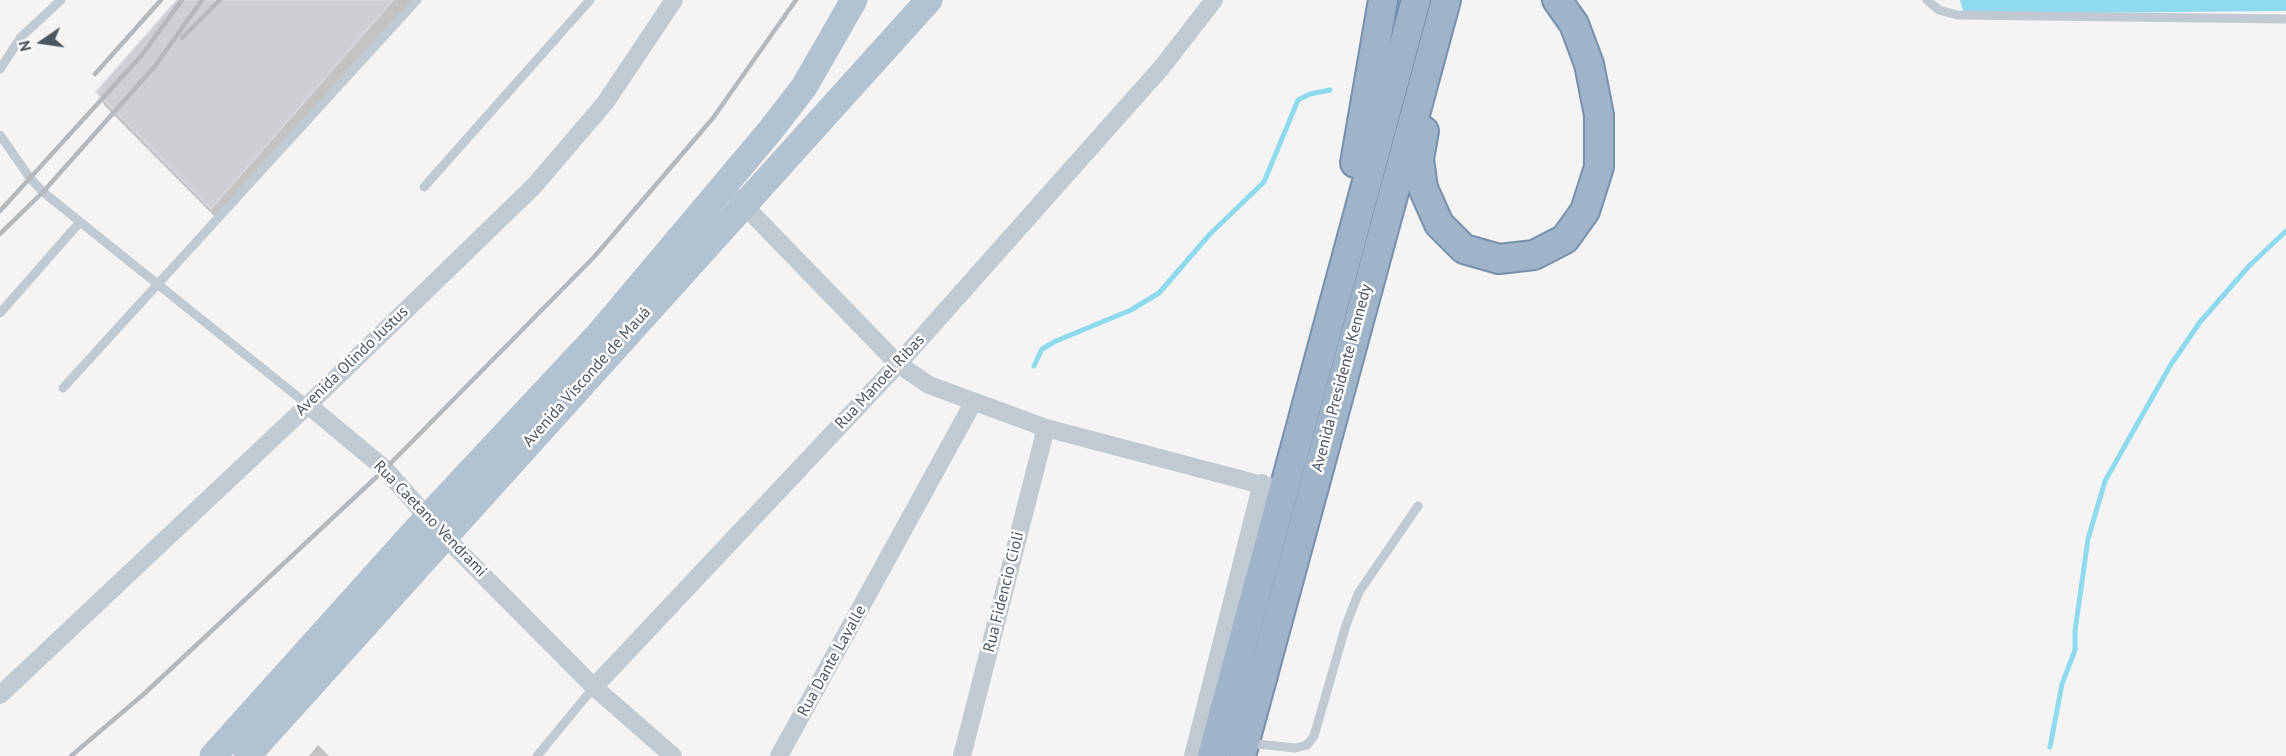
<!DOCTYPE html>
<meta charset="utf-8">
<style>
body{margin:0}
#map{position:relative;width:2286px;height:756px;overflow:hidden;background:#f5f3f3;font-family:"PT Sans",sans-serif}
canvas{display:block}
.north{position:absolute;left:12px;top:12px;width:60px;height:60px;-webkit-text-stroke:4px #fff;paint-order:stroke;rotate:257deg;font-size:16px;font-weight:700;line-height:24px;text-align:center;color:#4a5661}
.north::after{content:'';display:block;margin:auto;width:21px;height:27px;background:#4a5661;clip-path:polygon(50% 0,100% 100%,50% 72%,0 100%)}
</style>
<div id="map">
<canvas width="2286" height="756"></canvas>
<div class="north">N</div>
</div>
<script>
const ctx = document.querySelector('canvas').getContext('2d');
ctx.lineJoin = 'round';
function paint(path, color) {
  ctx.fillStyle = color;
  ctx.fill(path, 'evenodd');
}
function poly(rows) {
  const path = new Path2D();
  for (const r of rows) {
    path.moveTo(r[0], r[1]);
    for (let i = 2; i < r.length; i += 2) path.lineTo(r[i], r[i + 1]);
  }
  return path;
}
function trace(path, color, width, dash) {
  ctx.strokeStyle = color;
  ctx.lineWidth = width;
  ctx.lineCap = dash ? 'butt' : 'round';
  ctx.setLineDash(dash || []);
  ctx.stroke(path);
}
function write(font, color, halo, rows, align = 'center') {
  ctx.font = font + ' "PT Sans",sans-serif';
  ctx.lineWidth = 5;
  ctx.setLineDash([]);
  ctx.textBaseline = 'middle';
  ctx.strokeStyle = halo;
  ctx.fillStyle = color;
  for (const [text, x, y, turn = 0] of rows) {
    ctx.save();
    ctx.translate(x, y);
    ctx.rotate((+turn || 0) * Math.PI / 180);
    ctx.textAlign = isNaN(turn) ? turn : align;
    if (halo) ctx.strokeText(text, 0, 0);
    ctx.fillText(text, 0, 0);
    ctx.restore();
  }
}
const water = poly([
 [1960,0,2286,0,2286,11,1964,14]
]);
const shadow = poly([
 [179,0,413,0,220,222,105,106,97,92],
 [318,745,329,756,309,756]
]);
const stream = poly([
 [1034,366,1042,349,1056,341,1131,310,1159,293,1210,234,1264,182,1298,100,1310,94,1330,90],
 [2050,747,2062,684,2075,650,2075,631,2088,539,2105,481,2170,366,2200,322,2250,265,2286,231]
]);
const building = poly([
 [177,0,393,0,211,209,96,92,177,0]
]);
const service = poly([
 [1927,0,1939,10,1957,15,2286,19],
 [0,69,21,37,61,0],
 [0,135,30,178,43,192,308,405],
 [424,187,590,0],
 [0,313,80,222],
 [63,388,417,0],
 [1247,743,1295,748,1307,745,1314,736,1346,625,1359,592,1418,506],
 [537,756,594,687]
]);
const minor = poly([
 [737,198,898,364,929,385,1046,428,1285,491],
 [308,405,385,469,444,536,594,687,673,756],
 [594,687,898,364,1162,67,1214,0],
 [0,695,308,405,534,186,605,103,674,0],
 [779,756,973,403],
 [962,756,1046,428],
 [1193,756,1262,483]
]);
const primary = poly([
 [213,756,427,518,600,333,770,131,804,87,854,0],
 [247,756,929,0]
]);
const trunk = poly([
 [1424,131,1419,159,1423,188,1439,224,1464,249,1499,259,1534,255,1565,239,1585,211,1599,167,1599,115,1589,64,1574,24,1557,0],
 [1355,163,1383,0],
 [1212,756,1416,0],
 [1241,756,1446,0]
]);
const rail = poly([
 [182,38,220,0],
 [95,74,161,0],
 [0,211,141,56,182,0],
 [0,234,43,192,155,66,202,0],
 [71,756,145,693,385,469,595,256,713,118,796,0]
]);
const streetNames = [
 ["Avenida Olindo Justus",352,361,-44],
 ["Avenida Visconde de Mauá",587,377,-48],
 ["Avenida Presidente Kennedy",1342,378,-75],
 ["Rua Manoel Ribas",880,382,-47],
 ["Rua Caetano Vendrami",430,519,46],
 ["Rua Fidencio Cioli",1004,592,-76],
 ["Rua Dante Lavalle",832,661,-61]
];
paint(water, '#90daee');
paint(shadow, '#0003');
trace(stream, '#90daee', 5);
paint(building, '#cdcfd5');
trace(building, '#d7d9de', 1.5);
trace(trunk, '#7690ad', 32);
trace(service, '#c1cad2', 9);
trace(minor, '#c1cad2', 18);
trace(primary, '#b3c2d1', 27);
trace(trunk, '#9fb4c9', 28);
trace(rail, '#b5b8bd', 4.5);
write('16px', '#4a5661', '#fff', streetNames);
</script>
